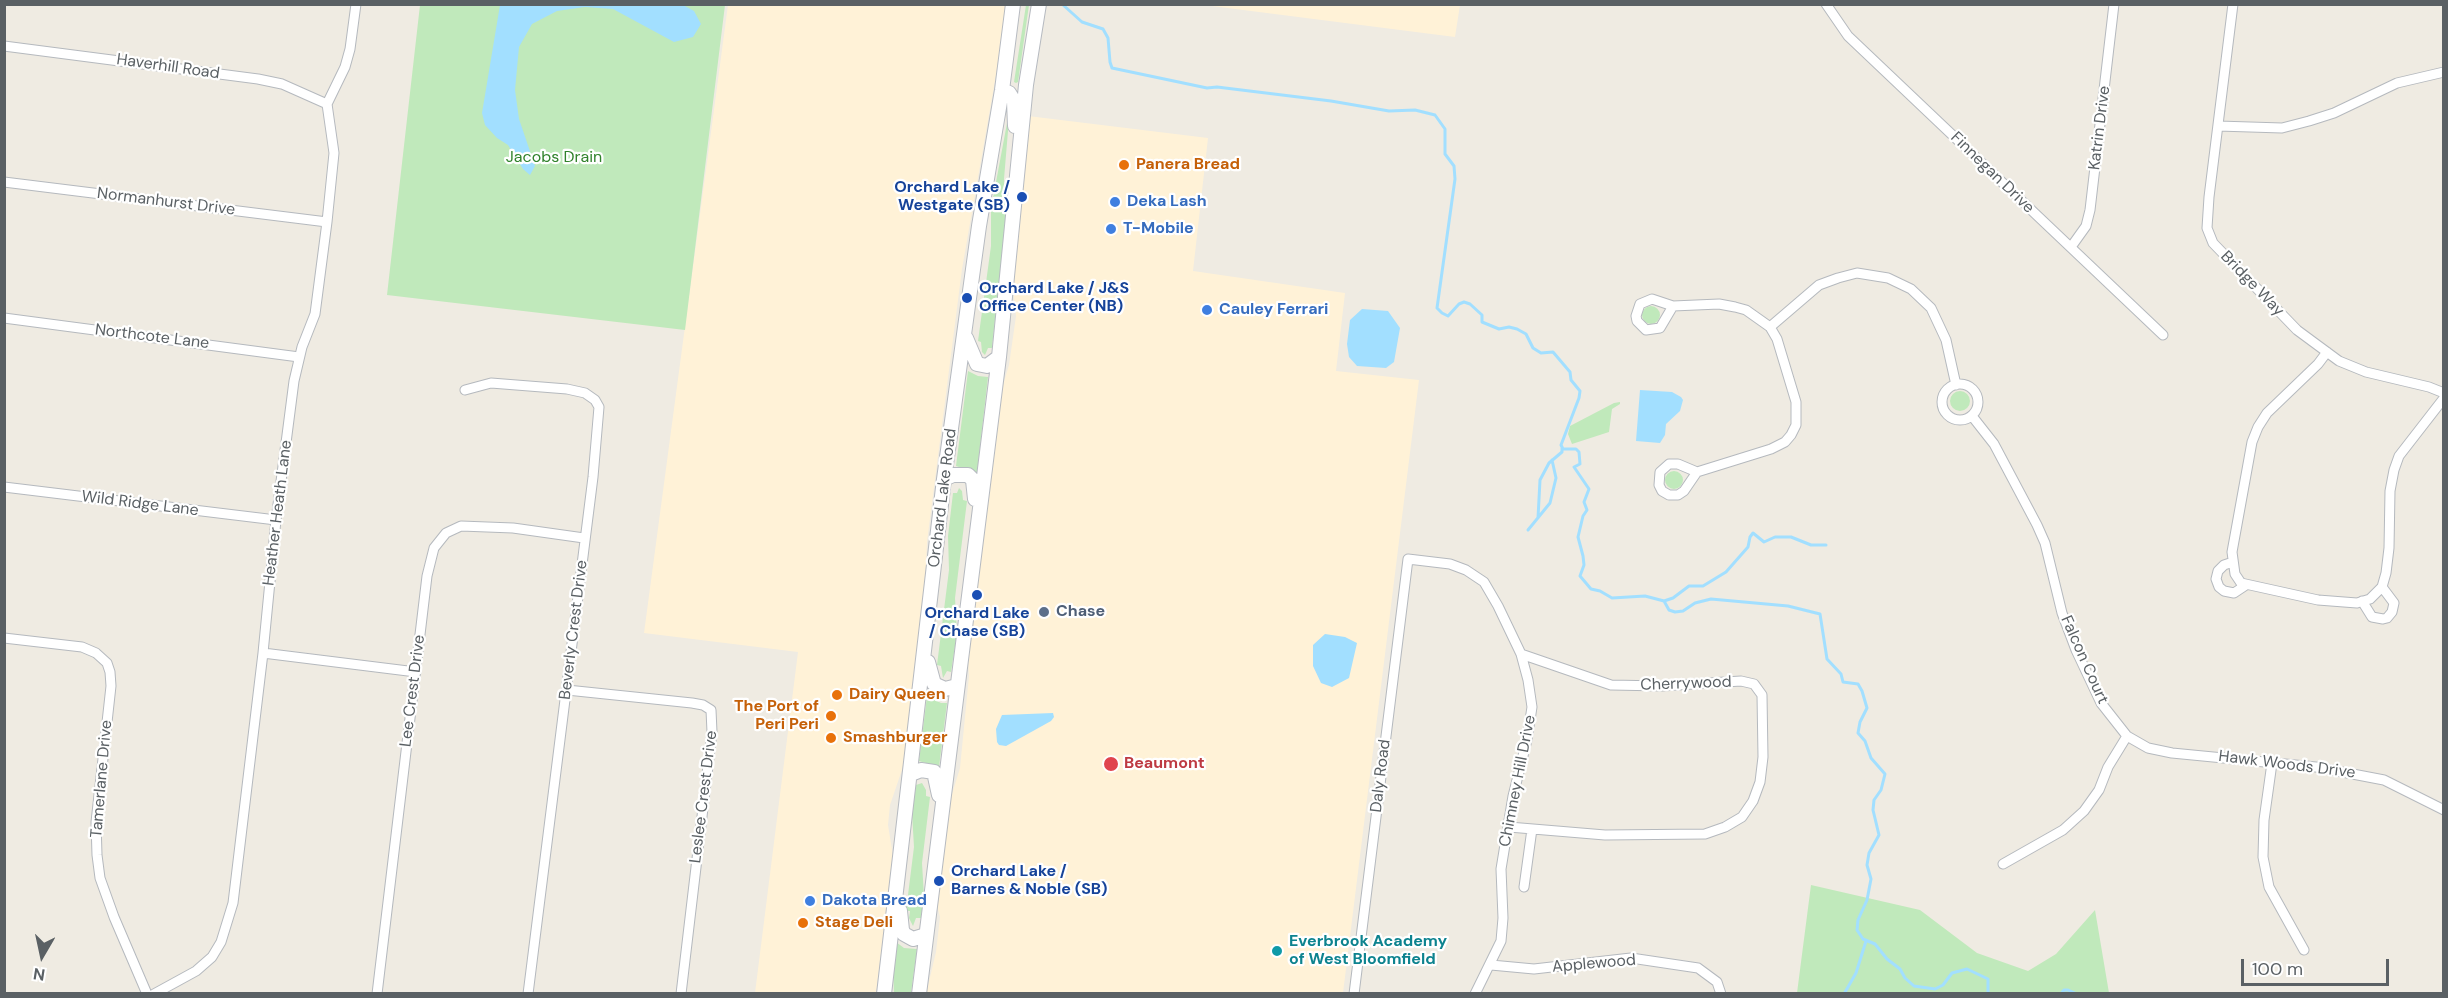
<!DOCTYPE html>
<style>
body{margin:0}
#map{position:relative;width:2448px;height:998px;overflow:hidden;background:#efebe2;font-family:"DM Sans",sans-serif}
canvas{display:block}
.frame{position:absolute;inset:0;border:6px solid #5a6064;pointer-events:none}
.north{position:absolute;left:12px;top:926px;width:60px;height:60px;-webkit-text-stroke:4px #fff;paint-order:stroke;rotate:189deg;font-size:16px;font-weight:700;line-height:24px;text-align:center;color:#5a6064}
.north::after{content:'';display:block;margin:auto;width:21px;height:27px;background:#5a6064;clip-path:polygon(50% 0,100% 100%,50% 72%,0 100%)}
.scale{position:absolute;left:2241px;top:959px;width:148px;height:27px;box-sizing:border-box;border:3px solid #5a6064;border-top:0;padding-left:8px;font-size:18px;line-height:21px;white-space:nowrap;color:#5a6064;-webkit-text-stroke:4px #fff;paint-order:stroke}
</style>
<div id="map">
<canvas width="2448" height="998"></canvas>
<div class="frame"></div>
<div class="north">N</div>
<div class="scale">100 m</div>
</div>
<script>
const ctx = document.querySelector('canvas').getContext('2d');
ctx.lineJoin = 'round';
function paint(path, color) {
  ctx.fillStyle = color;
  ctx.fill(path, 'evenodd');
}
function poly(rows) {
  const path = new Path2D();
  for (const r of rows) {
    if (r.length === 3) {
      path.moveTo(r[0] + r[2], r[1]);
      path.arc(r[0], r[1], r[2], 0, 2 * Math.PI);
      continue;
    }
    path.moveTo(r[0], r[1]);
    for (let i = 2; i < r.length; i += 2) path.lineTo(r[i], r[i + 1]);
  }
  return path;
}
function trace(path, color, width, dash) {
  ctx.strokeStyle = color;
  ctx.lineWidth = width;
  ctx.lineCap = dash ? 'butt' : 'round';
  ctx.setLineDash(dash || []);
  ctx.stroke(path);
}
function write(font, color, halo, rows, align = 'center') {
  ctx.font = font + ' "DM Sans",sans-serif';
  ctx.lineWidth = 4.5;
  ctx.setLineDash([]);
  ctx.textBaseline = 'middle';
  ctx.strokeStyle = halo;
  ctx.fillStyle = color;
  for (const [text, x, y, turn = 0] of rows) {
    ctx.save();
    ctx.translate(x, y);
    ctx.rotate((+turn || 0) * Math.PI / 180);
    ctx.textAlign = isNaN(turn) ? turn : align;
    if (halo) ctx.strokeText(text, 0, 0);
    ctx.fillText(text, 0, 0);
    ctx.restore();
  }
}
const commercial = poly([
 [728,5,1006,5,996,75,962,269,927,542,924,608,905,761,890,805,888,825,893,856,876,993,755,993,798,652,644,633],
 [1204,5,1460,5,1455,37],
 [1028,116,1208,138,1193,271,1345,293,1336,371,1419,380,1343,993,926,994,936,952,940,917,937,905,949,804,960,768,969,676,968,659,1000,395,1009,365,1016,316,1013,288]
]);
const green = poly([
 [420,5,725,5,685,330,387,295],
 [1026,5,1029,5,1018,82,1016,83,1014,82],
 [1010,107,1004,179,1006,212,1000,273,992,348,988,348,985,355,982,352,981,342,978,341,991,246,991,209],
 [1651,315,9],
 [968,371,978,376,988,377,977,473,956,466],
 [1960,401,10],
 [1620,402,1620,404,1612,409,1609,432,1572,444,1568,434,1570,426,1614,403],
 [1674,480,9],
 [959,488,962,491,963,500,967,501,955,598,957,633,951,672,947,671,943,678,941,666,937,665,949,570,948,536,953,493,957,493],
 [927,696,941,703,947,703,939,767,919,761],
 [922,783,926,790,926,796,930,797,922,863,924,896,921,918,916,918,913,926,909,918,910,911,906,911,914,847,912,813,916,785],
 [1811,885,1920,910,1977,953,2028,971,2056,954,2095,910,2109,993,1797,993],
 [896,942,904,948,917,949,911,993,894,994,893,967]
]);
const water = poly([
 [500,5,683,5,694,11,701,24,693,37,674,42,613,9,585,7,557,11,532,24,519,47,515,90,519,119,535,166,530,175,523,169,508,145,497,138,485,125,482,113],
 [1362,309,1388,311,1400,328,1394,362,1386,368,1357,366,1349,357,1347,344,1350,320],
 [1640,390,1672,392,1681,397,1683,400,1680,411,1666,424,1665,435,1660,443,1636,441],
 [1325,634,1345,637,1357,643,1349,678,1332,687,1321,683,1313,666,1313,645],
 [1053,713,1054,717,1051,721,1006,746,999,745,997,742,996,729,1002,715]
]);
const stream = poly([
 [1062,4,1082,22,1103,29,1108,38,1110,62,1112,68,1207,88,1217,87,1331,101,1389,111,1415,110,1435,115,1445,129,1445,154,1454,166,1455,179,1437,308,1442,313,1448,316,1459,304,1464,302,1470,304,1482,315,1482,322,1499,329,1509,327,1517,329,1526,334,1533,348,1541,353,1553,352,1570,372,1571,380,1580,391,1579,398,1561,445,1563,449,1576,449,1579,452,1580,464,1574,467,1589,489,1584,502,1587,510,1583,516,1578,537,1583,556,1584,565,1580,576,1591,589,1600,591,1612,598,1645,596,1664,601,1673,598,1689,586,1703,586,1726,572,1748,547,1750,537,1753,533,1764,542,1775,537,1791,537,1811,545,1826,545],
 [1538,518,1540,480,1549,463,1562,452,1562,448],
 [1528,530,1550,503,1556,478,1552,460],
 [1664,601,1669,610,1675,612,1683,611,1695,603,1711,599,1788,606,1820,614,1827,659,1841,674,1843,682,1858,684,1862,691,1867,708,1860,722,1858,733,1865,741,1871,758,1885,774,1881,790,1874,800,1873,810,1879,835,1869,853,1867,865,1871,879,1867,900,1858,920,1857,930,1863,939,1875,944,1887,959,1900,969,1905,978,1914,986,1935,989,1943,985,1952,973,1967,969,1988,979,1988,994],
 [1844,994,1856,973,1866,941],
 [2061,994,2064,990,2068,990,2077,994]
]);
const street = poly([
 [1826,4,1848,36,2163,335],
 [2233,4,2209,197,2207,228,2213,243,2297,330,2339,361,2366,372,2429,387,2444,393],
 [4,46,258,79,282,84,327,104],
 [2218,126,2282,128,2309,121,2334,113,2397,83,2444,72],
 [4,182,327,222],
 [2071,247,2086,226,2090,210,2114,4],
 [1673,306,1660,328,1646,330,1637,321,1636,316,1640,304,1652,299,1673,306,1719,304,1735,307,1746,310,1770,327,1777,339,1796,402,1796,425,1791,435,1785,442,1771,449,1697,472,1678,464,1669,464,1660,472,1659,485,1662,491,1669,495,1678,495,1684,491,1697,472],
 [4,318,299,357],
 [1770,327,1819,285,1838,278,1857,273,1888,278,1911,289,1931,308,1946,340,1956,385],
 [2327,352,2318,364,2267,413,2258,427,2252,442,2232,552,2235,574,2241,583,2318,600,2357,603,2370,599,2382,587,2386,573,2389,548,2390,491,2394,470,2399,456,2444,398],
 [1960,402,18],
 [465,390,491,383,567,389,585,393,595,400,599,407,593,477,528,994],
 [1972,416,1994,444,2037,525,2045,543,2062,613,2076,650,2101,703,2127,736,2148,748,2172,753,2316,767,2384,780,2444,810],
 [4,487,276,520],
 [2233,562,2224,565,2218,571,2216,579,2219,587,2224,591,2234,593,2246,585],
 [2362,601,2372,617,2383,619,2387,618,2392,612,2394,603,2382,587],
 [4,638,82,647,96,653,107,663,110,672,111,686,96,822,97,855,100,878,114,917,147,994],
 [263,653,416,672],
 [567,690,692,703,703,705,711,710,712,732,681,994],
 [2272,763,2264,820,2263,857,2269,887,2304,950],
 [1509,827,1605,835,1705,834,1725,827,1742,817,1753,801,1760,782,1763,757,1762,695,1754,684,1741,681,1662,686,1611,685,1521,654],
 [2003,864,2063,830,2084,811,2099,790,2108,767,2127,736],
 [1524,887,1532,829],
 [1491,965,1534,969,1631,958,1698,968,1717,982,1721,994],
 [154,994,196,971,212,957,221,942,233,903,263,653,276,520,294,381,302,347,315,314,327,222,334,153,327,104,345,67,350,49,356,4],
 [377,994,427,576,434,548,446,533,461,526,513,528,584,538],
 [1354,994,1408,559,1450,564,1466,570,1484,582,1498,606,1521,654,1528,680,1532,707,1527,740,1513,796,1501,869,1503,918,1501,941,1475,994]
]);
const secondary = poly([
 [1002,90,1009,93,1014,101,1015,126],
 [966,338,977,364,987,366,999,357],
 [944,479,953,475,968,475,973,480,975,499],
 [928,662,934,684,945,689,957,686],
 [911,774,921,770,934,772,939,795],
 [900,911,902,930,904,934,913,939,926,935],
 [884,994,944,479,979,226,1002,90,1013,4],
 [919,994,999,357,1026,85,1039,4]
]);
const markers = [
 [1124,165,6,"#e8710a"],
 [1022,197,6,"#1a4fb4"],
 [1115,202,6,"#3f7fe0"],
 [1111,229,6,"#3f7fe0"],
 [967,298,6,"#1a4fb4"],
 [1207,310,6,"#3f7fe0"],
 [977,595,6,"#1a4fb4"],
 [1044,612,6,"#5c6f8a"],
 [837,695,6,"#e8710a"],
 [831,716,6,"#e8710a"],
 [831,738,6,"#e8710a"],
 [1111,764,8,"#e0444e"],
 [939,881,6,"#1a4fb4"],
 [810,901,6,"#3f7fe0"],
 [803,923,6,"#e8710a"],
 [1277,951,6,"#0f9aa8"]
];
const streetNames = [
 ["Haverhill Road",168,67,8],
 ["Katrin Drive",2100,128,-83],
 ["Finnegan Drive",1992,173,44],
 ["Normanhurst Drive",166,202,7],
 ["Bridge Way",2252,284,46],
 ["Northcote Lane",152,337,7],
 ["Orchard Lake Road",943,498,-83],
 ["Wild Ridge Lane",140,504,7],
 ["Heather Heath Lane",278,513,-83],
 ["Beverly Crest Drive",574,630,-83],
 ["Falcon Court",2084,660,66],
 ["Cherrywood",1686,684,-2],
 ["Lee Crest Drive",413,691,-83],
 ["Hawk Woods Drive",2287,765,7],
 ["Daly Road",1381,776,-83],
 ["Tamerlane Drive",102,779,-85],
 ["Chimney Hill Drive",1518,781,-79],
 ["Leslee Crest Drive",704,797,-83],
 ["Applewood",1594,964,-5]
];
const parkNames = [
 ["Jacobs Drain",554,158]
];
const foodNames = [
 ["Panera Bread",1136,165],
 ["Dairy Queen",849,695],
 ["The Port of",819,707,"right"],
 ["Peri Peri",819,725,"right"],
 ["Smashburger",843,738],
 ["Stage Deli",815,923]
];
const transitNames = [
 ["Orchard Lake /",1010,188,"right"],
 ["Westgate (SB)",1010,206,"right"],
 ["Orchard Lake / J&S",979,289],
 ["Office Center (NB)",979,307],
 ["Orchard Lake",977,614,"center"],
 ["/ Chase (SB)",977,632,"center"],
 ["Orchard Lake /",951,872],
 ["Barnes & Noble (SB)",951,890]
];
const shopNames = [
 ["Deka Lash",1127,202],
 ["T-Mobile",1123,229],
 ["Cauley Ferrari",1219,310],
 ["Dakota Bread",822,901]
];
const serviceNames = [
 ["Chase",1056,612]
];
const healthNames = [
 ["Beaumont",1124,764]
];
const cultureNames = [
 ["Everbrook Academy",1289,942],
 ["of West Bloomfield",1289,960]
];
paint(commercial, '#fff2d7');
paint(green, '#c0e9bb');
paint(water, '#a2dfff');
trace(stream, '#a2dfff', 3);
trace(street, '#b5b9be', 11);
trace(secondary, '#b6bac0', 16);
trace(street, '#fff', 9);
trace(secondary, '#fff', 14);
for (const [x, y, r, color] of markers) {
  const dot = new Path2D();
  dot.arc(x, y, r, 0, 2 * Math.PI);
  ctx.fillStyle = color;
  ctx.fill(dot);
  trace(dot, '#fff', 2);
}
write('16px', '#5a6064', '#fff', streetNames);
write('16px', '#30822b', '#fff', parkNames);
write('bold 16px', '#c56008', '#fff', foodNames, 'left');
write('bold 16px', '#164399', '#fff', transitNames, 'left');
write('bold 16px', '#366cbe', '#fff', shopNames, 'left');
write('bold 16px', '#4e5e75', '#fff', serviceNames, 'left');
write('bold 16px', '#be3a42', '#fff', healthNames, 'left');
write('bold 16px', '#0d838f', '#fff', cultureNames, 'left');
</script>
